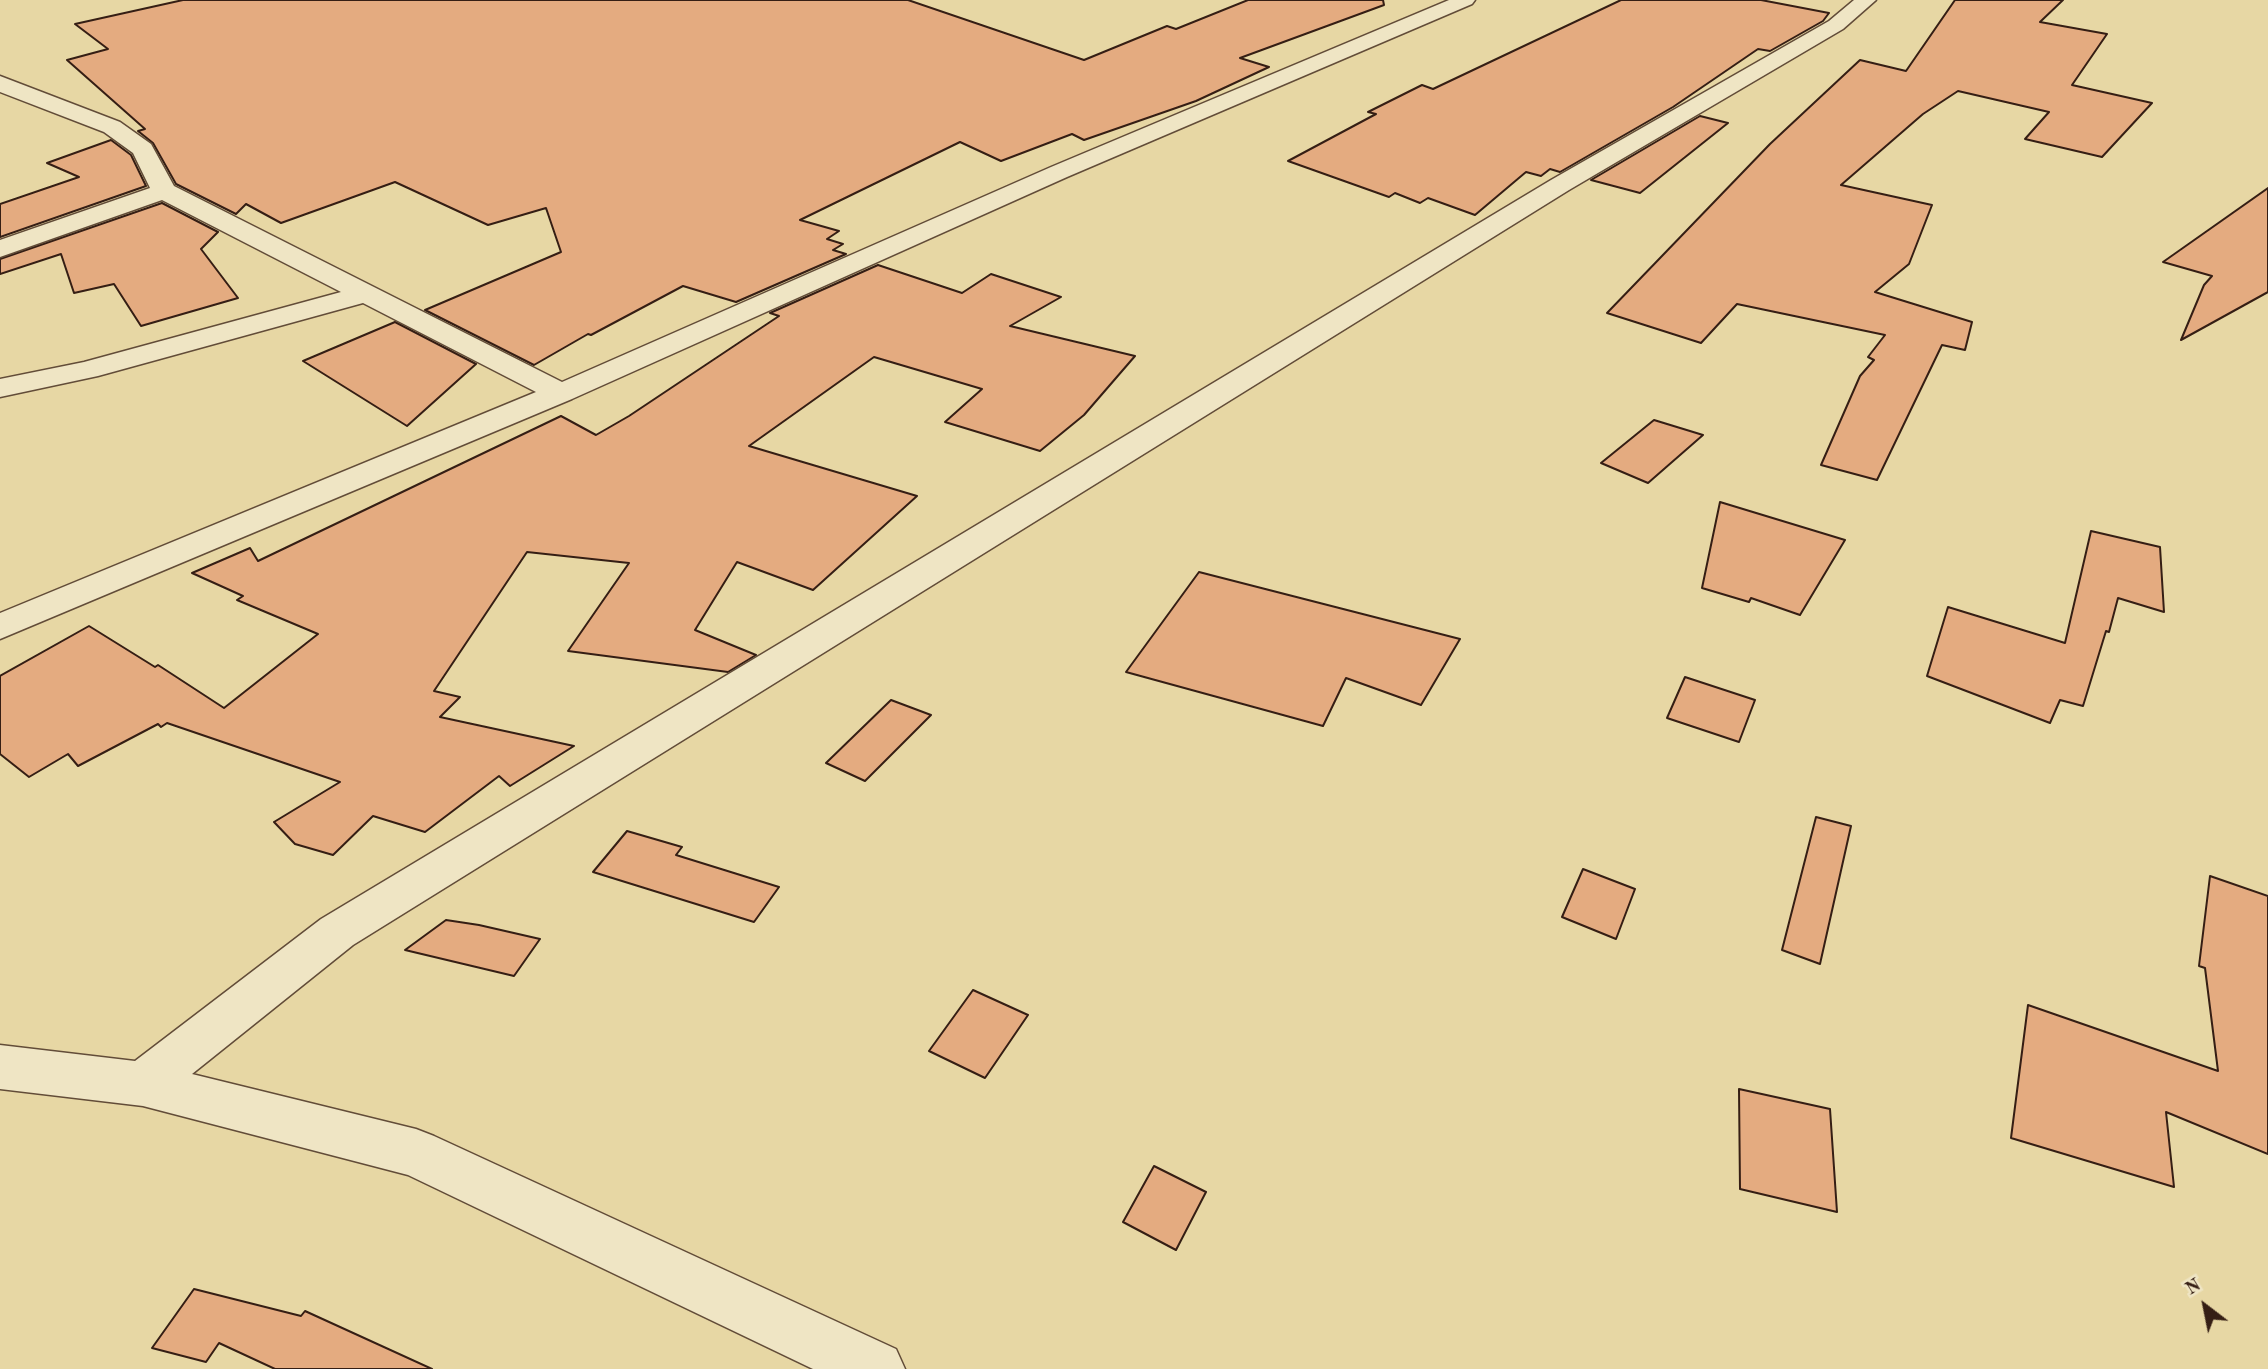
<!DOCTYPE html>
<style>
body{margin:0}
#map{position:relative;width:2268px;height:1369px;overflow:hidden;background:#e7d7a4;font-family:"Old Standard TT",serif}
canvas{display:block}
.north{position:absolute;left:2170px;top:1271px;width:70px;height:70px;-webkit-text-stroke:5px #efe5c4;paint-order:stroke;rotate:328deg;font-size:19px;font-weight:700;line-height:28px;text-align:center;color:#351e14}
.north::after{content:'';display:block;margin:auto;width:24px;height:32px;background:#351e14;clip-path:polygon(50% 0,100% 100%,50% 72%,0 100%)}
</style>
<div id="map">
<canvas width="2268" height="1369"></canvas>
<div class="north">N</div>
</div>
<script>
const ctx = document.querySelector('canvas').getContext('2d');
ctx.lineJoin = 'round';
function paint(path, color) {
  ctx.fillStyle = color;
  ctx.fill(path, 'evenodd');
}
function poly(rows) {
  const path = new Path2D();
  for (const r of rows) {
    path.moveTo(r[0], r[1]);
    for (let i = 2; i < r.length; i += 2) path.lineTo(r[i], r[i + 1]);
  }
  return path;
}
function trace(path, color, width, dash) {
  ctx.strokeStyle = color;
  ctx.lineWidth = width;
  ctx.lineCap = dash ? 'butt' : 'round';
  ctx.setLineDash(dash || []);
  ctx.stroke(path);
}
const building = poly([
 [183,0,908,0,1084,60,1167,26,1176,29,1248,0,1383,0,1384,5,1240,58,1269,67,1196,101,1084,140,1072,134,1001,161,960,142,800,220,839,231,827,239,843,244,833,250,846,254,736,302,683,286,591,335,588,334,534,365,425,310,561,252,546,208,488,225,395,182,281,223,246,204,236,214,176,184,153,143,138,131,145,129,67,60,108,49,75,24,183,0],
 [1621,0,1761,0,1829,13,1823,21,1770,51,1758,49,1673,107,1560,172,1550,169,1541,176,1526,172,1475,215,1428,198,1420,203,1395,193,1389,197,1288,161,1376,114,1368,112,1422,85,1433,89,1621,0],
 [1955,0,2063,0,2040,22,2107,34,2072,85,2152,103,2102,157,2025,139,2049,112,1958,91,1923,114,1841,185,1932,205,1909,264,1875,292,1972,322,1965,350,1942,345,1877,480,1821,465,1860,376,1874,360,1868,357,1885,335,1737,304,1701,343,1607,313,1770,144,1860,60,1906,71,1955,0],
 [1700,116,1728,123,1640,193,1591,180,1700,116],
 [111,140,131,155,146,186,0,237,0,204,79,177,47,163,111,140],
 [2268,188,2268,292,2181,340,2204,285,2212,276,2163,262,2268,188],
 [162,203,218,232,201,249,238,298,141,326,114,284,74,293,61,254,0,274,0,259,162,203],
 [878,265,962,293,991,274,1061,297,1010,326,1135,356,1084,415,1040,451,945,422,982,389,874,357,749,446,917,496,813,590,737,562,695,630,756,655,728,672,568,651,629,563,527,552,434,691,460,697,440,717,574,746,510,786,499,776,425,832,373,816,333,855,295,844,274,822,340,782,167,723,161,727,158,724,78,766,68,754,29,777,0,754,0,676,89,626,155,667,158,665,224,708,318,634,237,600,243,596,192,573,250,548,258,561,561,416,596,435,629,416,779,316,770,313,878,265],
 [395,322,476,364,407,426,303,361,395,322],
 [1654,420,1703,435,1648,483,1601,463,1654,420],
 [1720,502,1845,540,1800,615,1751,598,1749,602,1702,588,1720,502],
 [2091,531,2160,547,2164,612,2118,598,2109,632,2106,631,2083,706,2060,700,2050,723,1927,676,1948,607,2065,643,2091,531],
 [1199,572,1460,639,1421,705,1346,678,1323,726,1126,672,1199,572],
 [1685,677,1755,700,1739,742,1667,718,1685,677],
 [891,700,931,715,865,781,826,763,891,700],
 [1816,817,1851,826,1820,964,1782,950,1816,817],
 [627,831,682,847,676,855,779,887,754,922,593,872,627,831],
 [1583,869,1635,889,1616,939,1562,917,1583,869],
 [2210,876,2268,896,2268,1154,2166,1112,2174,1187,2011,1138,2028,1005,2218,1071,2205,968,2199,966,2210,876],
 [446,920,479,925,540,939,514,976,405,950,446,920],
 [973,990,1028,1015,985,1078,929,1051,973,990],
 [1739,1089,1830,1109,1837,1212,1740,1189,1739,1089],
 [1154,1166,1206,1192,1176,1250,1123,1222,1154,1166],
 [194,1289,301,1316,305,1311,432,1369,275,1369,219,1343,206,1362,152,1348,194,1289]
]);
const street = poly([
 [1449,0,1475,0,1472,4,1067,177,572,399,0,639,0,613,536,392,363,303,98,376,0,397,0,379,84,362,341,292,162,200,0,257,0,240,150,188,133,153,104,132,0,92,0,76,120,122,151,144,174,186,562,382,1051,167,1449,0],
 [1854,0,1876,0,1843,29,1569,190,353,945,192,1074,416,1129,434,1136,896,1349,905,1369,813,1369,408,1175,143,1106,0,1089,0,1045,135,1061,321,919,1551,180,1829,21,1854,0]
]);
paint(building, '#e4ab80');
trace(building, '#351e14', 2);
trace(street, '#624c38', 3);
paint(street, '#efe5c4');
</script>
